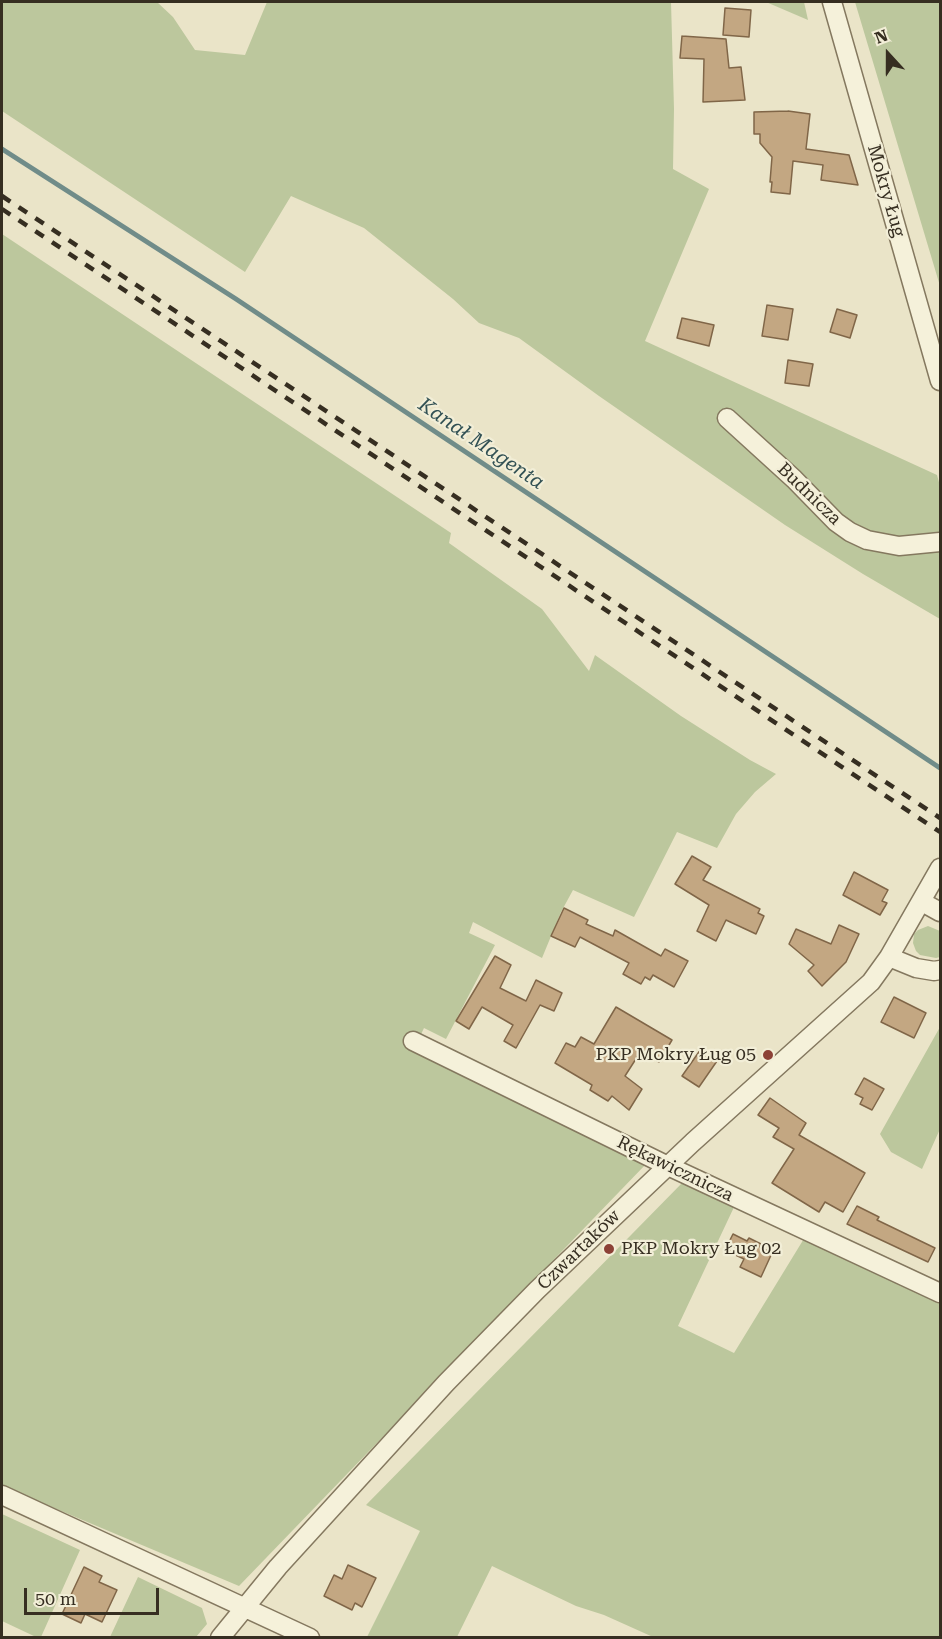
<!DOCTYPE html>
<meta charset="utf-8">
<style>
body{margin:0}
#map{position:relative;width:942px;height:1639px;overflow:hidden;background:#eae4c8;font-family:"Roboto Serif",serif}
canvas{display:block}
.frame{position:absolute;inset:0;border:3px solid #362e21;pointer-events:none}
.north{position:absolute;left:858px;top:24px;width:60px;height:60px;-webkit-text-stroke:4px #f2eed7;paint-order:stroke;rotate:339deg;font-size:16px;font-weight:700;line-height:24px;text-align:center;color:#362e21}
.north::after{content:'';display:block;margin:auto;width:21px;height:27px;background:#362e21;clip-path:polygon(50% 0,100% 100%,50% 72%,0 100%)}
.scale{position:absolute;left:24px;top:1588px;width:135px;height:27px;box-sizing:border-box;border:3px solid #362e21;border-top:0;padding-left:8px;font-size:18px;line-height:21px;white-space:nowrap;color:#362e21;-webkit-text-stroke:4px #f2eed7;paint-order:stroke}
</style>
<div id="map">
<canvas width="942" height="1639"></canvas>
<div class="frame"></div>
<div class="north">N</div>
<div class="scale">50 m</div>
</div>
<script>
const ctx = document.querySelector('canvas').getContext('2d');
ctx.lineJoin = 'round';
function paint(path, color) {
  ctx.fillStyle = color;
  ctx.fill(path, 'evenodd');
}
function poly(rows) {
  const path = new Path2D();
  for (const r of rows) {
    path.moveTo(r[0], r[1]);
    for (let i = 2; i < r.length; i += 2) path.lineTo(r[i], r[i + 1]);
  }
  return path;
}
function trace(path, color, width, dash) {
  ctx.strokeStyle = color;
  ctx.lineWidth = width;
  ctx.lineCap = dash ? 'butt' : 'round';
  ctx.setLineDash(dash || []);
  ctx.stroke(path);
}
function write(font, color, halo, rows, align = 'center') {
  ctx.font = font + ' "Roboto Serif",serif';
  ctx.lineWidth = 4.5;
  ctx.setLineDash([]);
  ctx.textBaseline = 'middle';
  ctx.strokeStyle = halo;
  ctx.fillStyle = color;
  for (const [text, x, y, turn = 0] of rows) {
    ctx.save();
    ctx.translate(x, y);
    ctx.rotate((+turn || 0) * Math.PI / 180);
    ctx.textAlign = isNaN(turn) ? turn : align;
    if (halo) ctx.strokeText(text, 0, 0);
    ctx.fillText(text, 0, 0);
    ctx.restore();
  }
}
const green = poly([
 [2,2,157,2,173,17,195,50,245,55,267,2,671,2,674,109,673,169,709,189,645,341,937,475,940,486,940,619,863,574,785,525,599,396,519,338,479,323,453,299,364,228,291,196,245,272,2,111],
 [766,2,804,2,808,20],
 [855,2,940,2,940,286],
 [2,234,451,533,449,543,542,609,589,671,595,655,681,716,750,760,776,774,755,792,736,814,717,848,677,832,634,917,573,890,561,912,542,958,473,922,469,933,495,945,446,1039,424,1028,414,1049,647,1163,239,1586,2,1486],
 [928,926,940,931,940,957,936,958,920,955,916,951,913,943,914,934,918,930],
 [940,1027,940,1129,922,1169,891,1152,880,1134],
 [684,1181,735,1205,678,1326,734,1353,805,1237,940,1301,940,1637,653,1637,604,1615,576,1606,492,1566,457,1637,367,1637,420,1531,366,1505],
 [2,1514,80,1550,41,1637,36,1637,2,1621],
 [138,1577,202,1608,207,1624,196,1637,110,1637]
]);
const stream = poly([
 [2,149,236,299,940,768]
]);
const building = poly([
 [725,8,751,10,749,37,723,35,725,8],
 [682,36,726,39,729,68,741,67,745,100,703,102,704,59,680,58,682,36],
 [788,111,810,114,806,149,849,155,858,185,821,180,823,165,793,161,790,194,771,192,772,182,770,182,772,157,760,143,760,134,754,134,754,112,788,111],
 [767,305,793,309,788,340,762,336,767,305],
 [837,309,857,315,850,338,830,332,837,309],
 [682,318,714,325,709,346,677,338,682,318],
 [788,360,813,364,809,386,785,383,788,360],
 [692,856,711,867,703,880,760,909,758,913,764,916,756,934,726,920,716,941,697,931,709,905,675,884,692,856],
 [854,872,888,890,882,901,887,903,880,915,843,895,854,872],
 [564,908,588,920,586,924,613,936,615,930,661,956,665,949,688,961,674,987,653,975,650,980,645,977,641,984,623,974,629,963,580,937,575,947,551,936,564,908],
 [839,925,859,934,846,962,822,986,808,971,814,965,789,944,796,929,831,944,839,925],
 [495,956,511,965,500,988,526,1001,536,980,562,993,554,1011,540,1005,516,1048,504,1041,513,1025,482,1007,469,1029,456,1021,495,956],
 [894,997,926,1013,914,1038,881,1022,894,997],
 [616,1007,672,1040,659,1062,641,1051,625,1076,642,1089,629,1110,612,1096,608,1101,590,1090,592,1085,555,1063,566,1043,575,1047,581,1037,594,1044,616,1007],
 [701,1049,717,1061,699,1087,682,1076,701,1049],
 [864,1078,884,1089,872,1110,860,1104,863,1098,855,1094,864,1078],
 [770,1098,806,1123,799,1135,865,1173,843,1212,825,1202,819,1212,772,1183,794,1149,773,1137,779,1128,758,1115,770,1098],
 [857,1206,879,1217,877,1220,935,1248,928,1262,847,1224,857,1206],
 [733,1234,747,1241,749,1238,761,1244,760,1247,772,1253,761,1277,740,1267,744,1259,725,1250,733,1234],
 [348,1565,376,1578,362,1607,355,1603,352,1610,324,1596,334,1575,342,1579,348,1565],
 [84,1567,102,1576,99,1582,117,1590,102,1622,85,1614,81,1623,62,1614,84,1567]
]);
const minor = poly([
 [832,2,940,381],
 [727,418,794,479,836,522,850,532,867,540,899,546,940,542],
 [922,902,940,912],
 [889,957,916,968,934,971,940,970],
 [413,1041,668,1166,940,1293],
 [2,1495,310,1638],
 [220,1638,278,1567,446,1383,537,1290,693,1142,871,982,889,957,940,868]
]);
const rail = poly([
 [2,196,940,818],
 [2,209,940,832]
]);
const markers = [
 [768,1055,6,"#8c4136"],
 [609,1249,6,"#8c4136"]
];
const streetNames = [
 ["Mokry Ług",886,191,74],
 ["Budnicza",809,494,44],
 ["Rękawicznicza",675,1169,26],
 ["Czwartaków",579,1250,-44]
];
const poiNames = [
 ["PKP Mokry Ług 05",756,1055],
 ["PKP Mokry Ług 02",621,1249,"left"]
];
const waterNames = [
 ["Kanał Magenta",481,444,34]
];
paint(green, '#bcc79d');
trace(stream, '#708c89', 5);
paint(building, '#c3a782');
trace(building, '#806648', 1.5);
trace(minor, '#84785f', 21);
trace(minor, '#f5f1da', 18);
trace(rail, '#362e21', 4.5, [10, 10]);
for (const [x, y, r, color] of markers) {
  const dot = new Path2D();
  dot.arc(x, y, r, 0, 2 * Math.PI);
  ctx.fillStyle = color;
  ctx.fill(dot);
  trace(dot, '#f2eed7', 2);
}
write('18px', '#362e21', '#f2eed7', streetNames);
write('18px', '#362e21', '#f2eed7', poiNames, 'right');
write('italic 20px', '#325154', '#f2eed7', waterNames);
</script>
